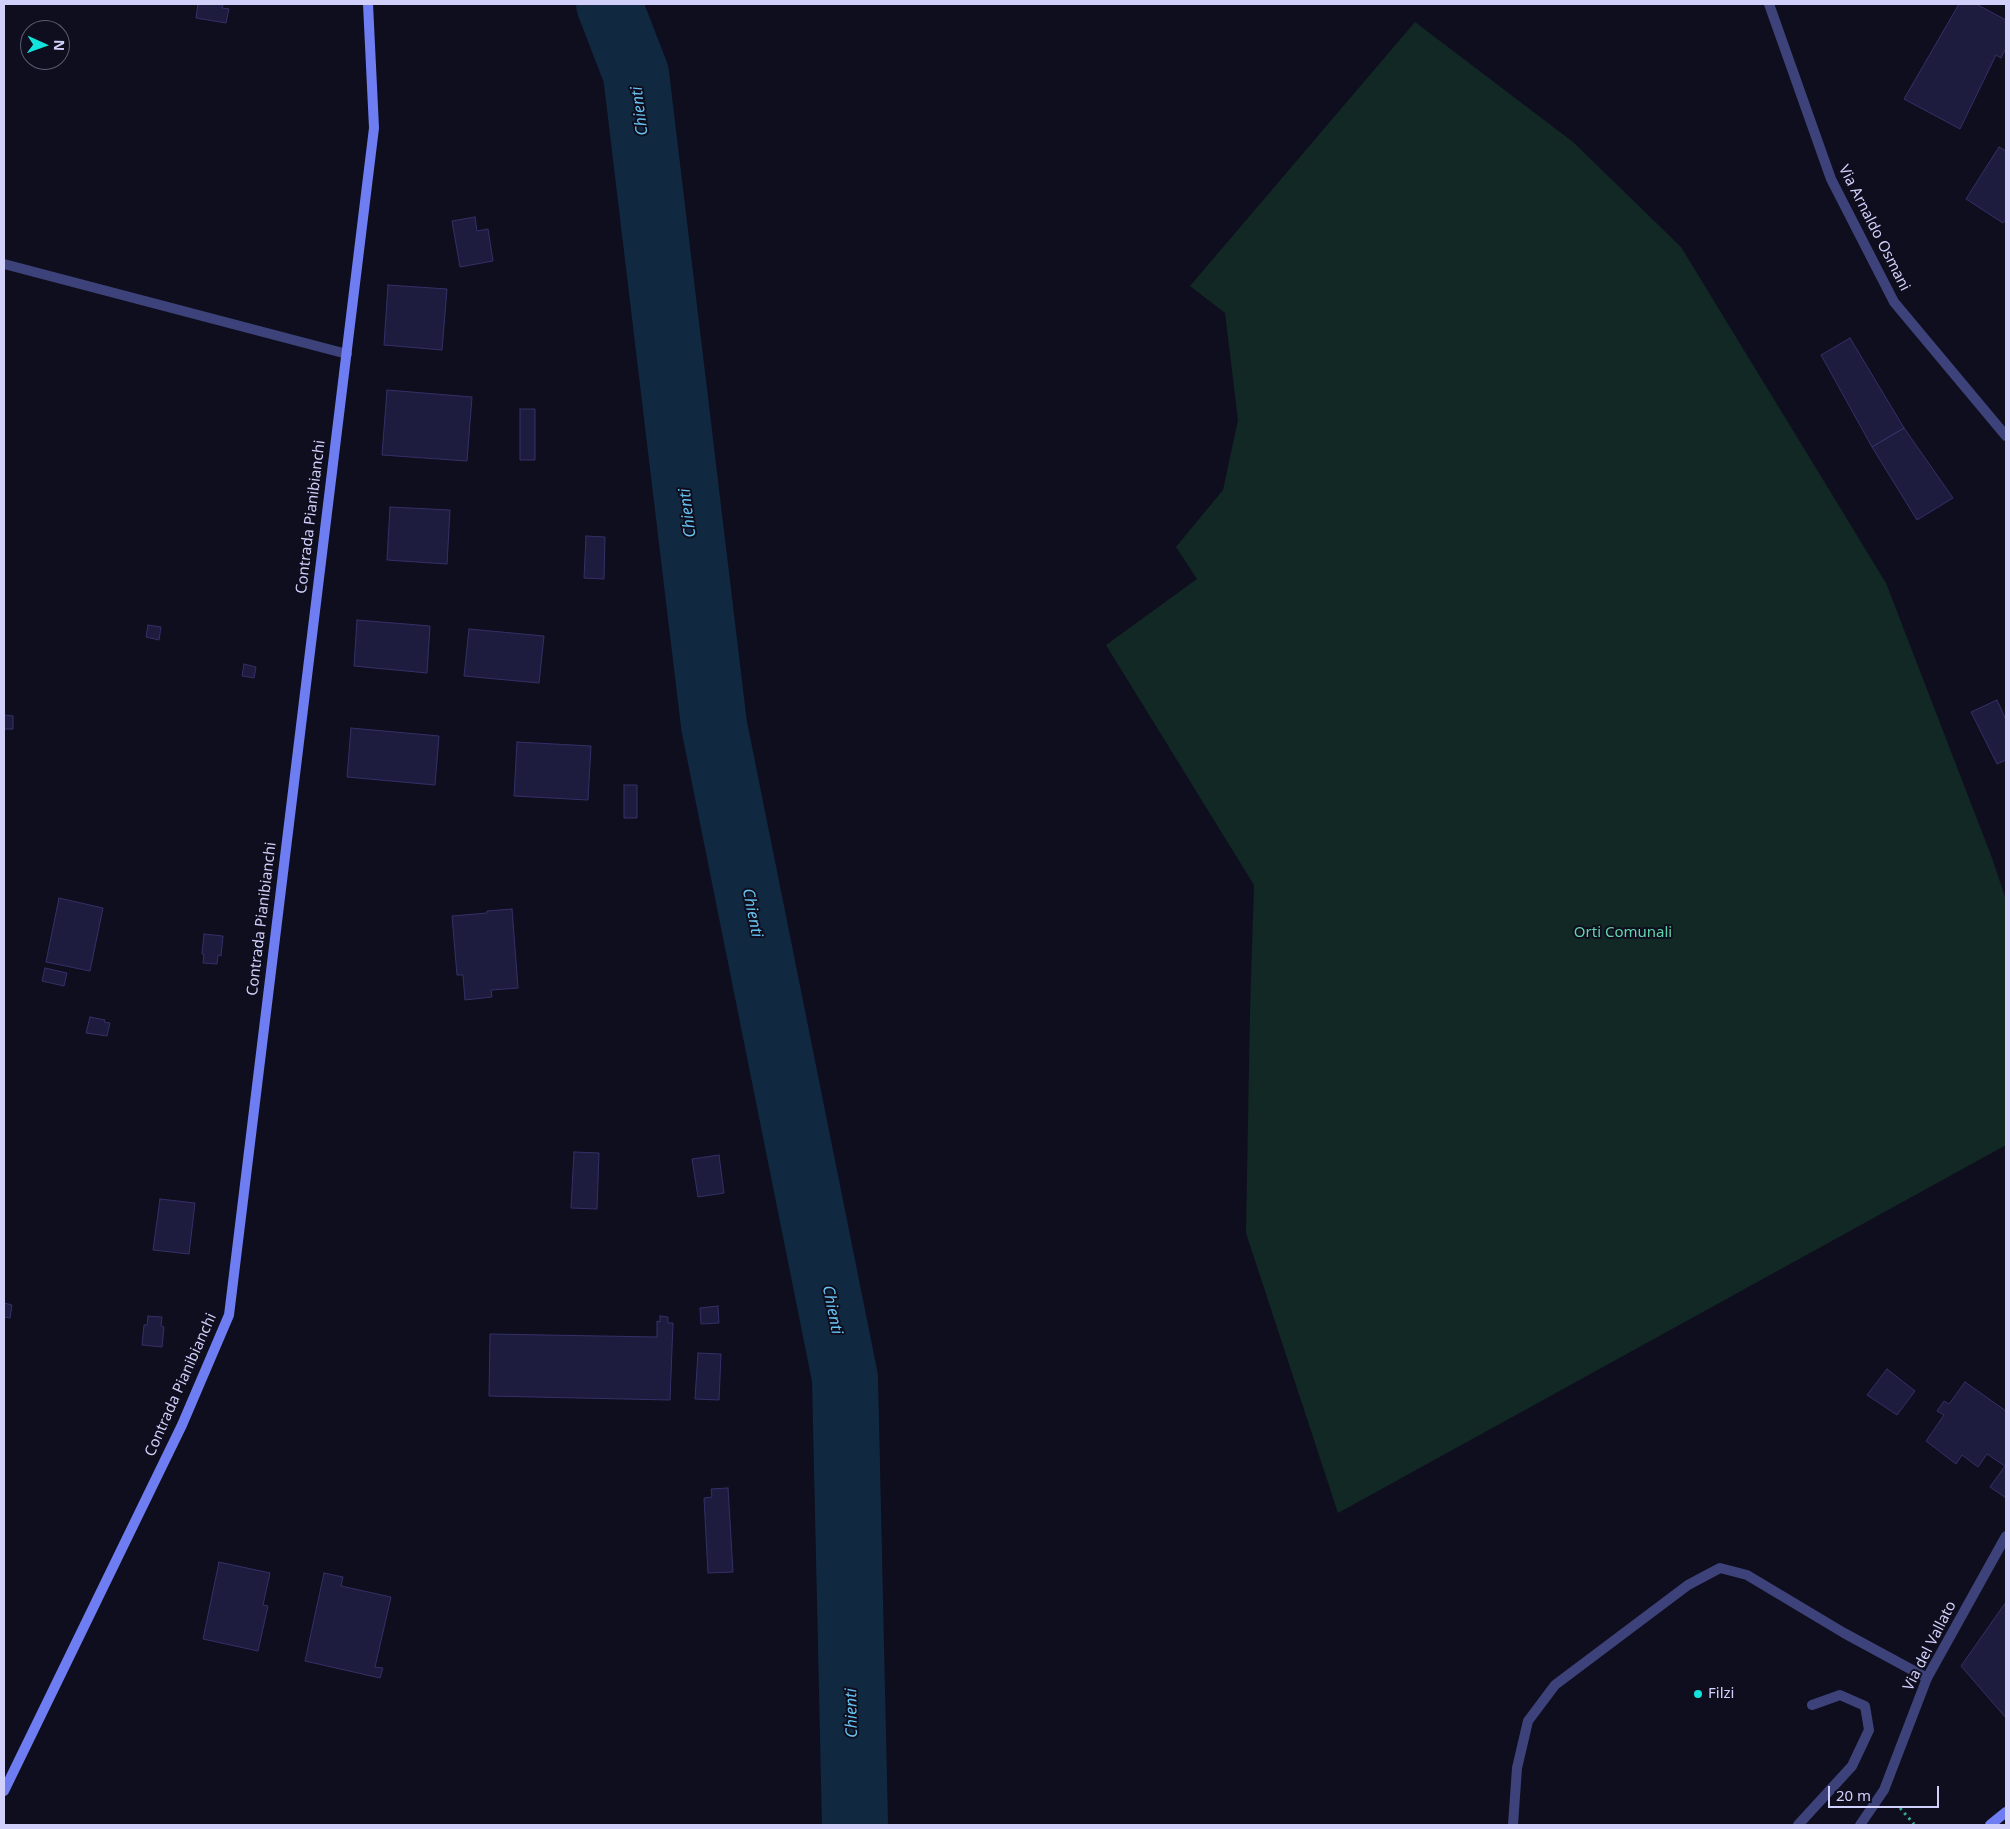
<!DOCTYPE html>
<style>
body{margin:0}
#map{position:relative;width:2010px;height:1829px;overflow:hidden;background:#0f0e1e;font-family:"Noto Sans",sans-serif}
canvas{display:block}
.frame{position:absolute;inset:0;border:5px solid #d0d0fb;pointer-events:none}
.north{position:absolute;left:20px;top:20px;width:50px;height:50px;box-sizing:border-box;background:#0f0e1e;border:1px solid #5c5c76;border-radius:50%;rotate:92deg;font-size:14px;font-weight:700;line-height:20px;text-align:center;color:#d0d0fb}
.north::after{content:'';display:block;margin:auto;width:18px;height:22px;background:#13e3dd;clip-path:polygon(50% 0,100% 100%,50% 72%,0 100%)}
.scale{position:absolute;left:1828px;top:1786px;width:111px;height:22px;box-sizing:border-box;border:2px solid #d0d0fb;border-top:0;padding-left:6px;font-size:15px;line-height:18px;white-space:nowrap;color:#d0d0fb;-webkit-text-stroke:4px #0f0e1e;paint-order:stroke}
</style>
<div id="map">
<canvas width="2010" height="1829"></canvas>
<div class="frame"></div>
<div class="north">N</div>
<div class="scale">20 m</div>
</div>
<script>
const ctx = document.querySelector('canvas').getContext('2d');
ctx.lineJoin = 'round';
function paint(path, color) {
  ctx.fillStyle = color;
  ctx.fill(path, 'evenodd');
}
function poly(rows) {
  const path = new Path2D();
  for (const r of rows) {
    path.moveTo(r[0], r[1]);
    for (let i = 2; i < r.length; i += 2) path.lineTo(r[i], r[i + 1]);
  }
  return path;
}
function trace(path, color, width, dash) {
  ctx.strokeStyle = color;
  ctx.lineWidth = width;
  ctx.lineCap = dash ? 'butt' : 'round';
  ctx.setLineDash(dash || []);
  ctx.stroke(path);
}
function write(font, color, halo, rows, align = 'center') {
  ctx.font = font + ' "Noto Sans",sans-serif';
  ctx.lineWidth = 4;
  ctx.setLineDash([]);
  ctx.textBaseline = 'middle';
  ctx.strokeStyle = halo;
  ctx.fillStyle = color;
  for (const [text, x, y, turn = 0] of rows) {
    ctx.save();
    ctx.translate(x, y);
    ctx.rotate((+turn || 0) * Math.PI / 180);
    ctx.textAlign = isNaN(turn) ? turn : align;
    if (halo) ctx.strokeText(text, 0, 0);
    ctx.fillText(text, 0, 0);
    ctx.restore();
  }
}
const green = poly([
 [1415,22,1573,142,1681,247,1886,583,1992,858,2006,900,2006,1145,1338,1513,1246,1233,1250,1011,1254,885,1106,645,1197,579,1176,547,1223,490,1238,420,1225,313,1190,286]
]);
const river = poly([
 [609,4,636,74,714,725,845,1378,855,1825]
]);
const building = poly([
 [198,4,223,4,222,8,229,9,226,23,196,18,198,4],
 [1959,4,1976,4,2006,20,2006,48,2001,58,1996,55,1960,129,1904,99,1959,4],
 [1999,147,2006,151,2006,219,2003,223,1966,199,1999,147],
 [475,217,477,231,488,229,493,261,460,267,452,221,475,217],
 [388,285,447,289,442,350,384,345,388,285],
 [1850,338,1904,428,1872,447,1821,355,1850,338],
 [387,390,472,397,467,461,382,455,387,390],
 [520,409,535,409,535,460,520,460,520,409],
 [1904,428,1953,498,1917,520,1872,447,1904,428],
 [390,507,450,510,447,564,387,560,390,507],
 [586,536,605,537,604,579,584,578,586,536],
 [357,620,430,626,427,673,354,666,357,620],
 [148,625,161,627,159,640,146,637,148,625],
 [469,629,544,636,539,683,464,676,469,629],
 [244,664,256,667,254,678,242,676,244,664],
 [1997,700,2006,720,2006,760,1997,764,1971,712,1997,700],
 [4,715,13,716,13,729,4,729,4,715],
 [351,728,439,736,435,785,347,777,351,728],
 [517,742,591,746,588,800,514,796,517,742],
 [624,785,637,785,637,818,624,818,624,785],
 [59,898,103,908,90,971,46,962,59,898],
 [512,909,518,988,491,990,492,997,465,1000,463,975,457,975,452,916,487,913,487,911,512,909],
 [204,934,223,936,221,956,218,955,217,964,203,963,204,954,202,954,204,934],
 [45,968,67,973,64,986,42,981,45,968],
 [90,1017,105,1020,104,1022,110,1023,107,1036,86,1033,90,1017],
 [574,1152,599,1153,597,1209,571,1208,574,1152],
 [719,1155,724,1193,698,1197,692,1159,719,1155],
 [160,1199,195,1203,189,1254,153,1250,160,1199],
 [4,1303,12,1305,10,1318,4,1317,4,1303],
 [718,1306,719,1323,701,1324,700,1308,718,1306],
 [148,1316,162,1317,161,1326,164,1327,162,1347,142,1345,144,1325,147,1325,148,1316],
 [660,1316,668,1317,668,1323,673,1323,670,1400,489,1396,490,1334,657,1337,657,1321,660,1322,660,1316],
 [698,1353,721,1354,719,1400,695,1399,698,1353],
 [1887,1369,1915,1391,1897,1415,1867,1395,1887,1369],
 [1965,1382,2006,1411,2006,1498,1990,1487,2005,1466,1987,1454,1978,1467,1962,1455,1956,1464,1926,1441,1944,1415,1937,1411,1944,1401,1949,1404,1965,1382],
 [728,1488,733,1572,708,1573,704,1498,712,1497,711,1489,728,1488],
 [219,1562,270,1573,263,1605,268,1606,258,1651,203,1639,219,1562],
 [324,1573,343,1577,341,1586,391,1597,375,1667,383,1668,380,1678,305,1661,324,1573],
 [2006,1602,2006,1718,1961,1666,2006,1602]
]);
const path = poly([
 [1900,1808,1914,1824]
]);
const lane = poly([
 [4,264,347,354],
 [1513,1825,1517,1768,1528,1721,1555,1685,1688,1585,1720,1568,1747,1575,1844,1633,1927,1678],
 [1798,1825,1852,1766,1869,1730,1865,1706,1840,1695,1812,1705]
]);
const street = poly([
 [1769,4,1831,179,1894,302,2006,436],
 [1860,1825,1884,1790,1927,1678,2006,1536]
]);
const secondary = poly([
 [4,1791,182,1425,229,1315,374,128,368,4],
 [1990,1825,2006,1812]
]);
const markers = [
 [1698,1694,5,"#13e3dd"]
];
const streetNames = [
 ["Via Arnaldo Osmani",1874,228,63],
 ["Contrada Pianibianchi",311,517,-83],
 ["Contrada Pianibianchi",262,919,-83],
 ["Contrada Pianibianchi",181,1385,-66],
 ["Via del Vallato",1930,1646,-63]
];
const parkNames = [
 ["Orti Comunali",1623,933]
];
const poiNames = [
 ["Filzi",1708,1694]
];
const waterNames = [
 ["Chienti",640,111,-97],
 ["Chienti",688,513,-97],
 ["Chienti",752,913,79],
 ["Chienti",832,1310,79],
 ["Chienti",852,1713,-91]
];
paint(green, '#122824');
trace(river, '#112940', 66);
paint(building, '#1e1c3e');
trace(building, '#343068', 1);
trace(path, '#38a792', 3, [2.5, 4]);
trace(lane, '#3d437a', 10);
trace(street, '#3d437a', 10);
trace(secondary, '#6f7df3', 10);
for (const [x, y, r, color] of markers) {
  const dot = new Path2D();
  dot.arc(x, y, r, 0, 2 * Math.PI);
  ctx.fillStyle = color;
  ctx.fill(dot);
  trace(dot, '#0f0e1e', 2);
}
write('15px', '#d0d0fb', '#0f0e1e', streetNames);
write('15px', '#62d4a9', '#0f0e1e', parkNames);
write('15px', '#d0d0fb', '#0f0e1e', poiNames, 'left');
write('italic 16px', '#67c4f2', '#0f0e1e', waterNames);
</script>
